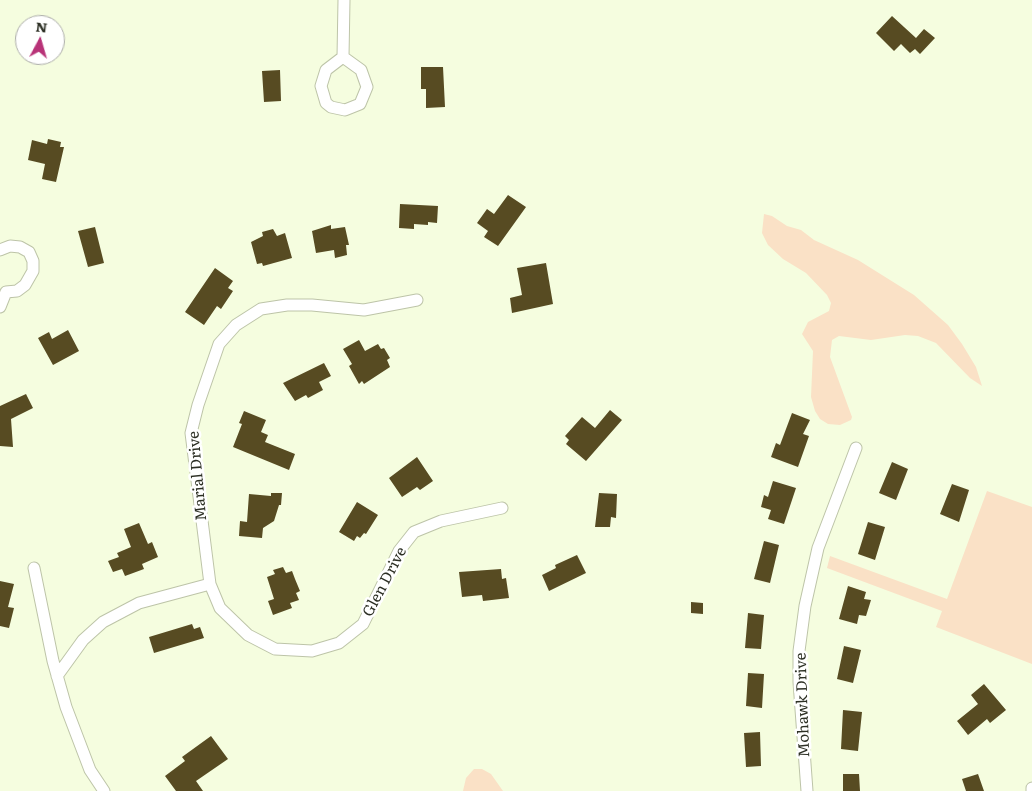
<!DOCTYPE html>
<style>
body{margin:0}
#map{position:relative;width:1032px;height:791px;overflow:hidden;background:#f5fddf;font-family:Literata,serif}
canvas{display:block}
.north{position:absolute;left:15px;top:15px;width:50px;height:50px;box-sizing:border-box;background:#fff;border:1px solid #abaca8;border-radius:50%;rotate:6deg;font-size:14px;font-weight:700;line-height:20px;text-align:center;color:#2d3025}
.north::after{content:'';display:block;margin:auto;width:18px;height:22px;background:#b83378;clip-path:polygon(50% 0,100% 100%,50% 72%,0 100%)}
</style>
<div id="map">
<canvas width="1032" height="791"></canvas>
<div class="north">N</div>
</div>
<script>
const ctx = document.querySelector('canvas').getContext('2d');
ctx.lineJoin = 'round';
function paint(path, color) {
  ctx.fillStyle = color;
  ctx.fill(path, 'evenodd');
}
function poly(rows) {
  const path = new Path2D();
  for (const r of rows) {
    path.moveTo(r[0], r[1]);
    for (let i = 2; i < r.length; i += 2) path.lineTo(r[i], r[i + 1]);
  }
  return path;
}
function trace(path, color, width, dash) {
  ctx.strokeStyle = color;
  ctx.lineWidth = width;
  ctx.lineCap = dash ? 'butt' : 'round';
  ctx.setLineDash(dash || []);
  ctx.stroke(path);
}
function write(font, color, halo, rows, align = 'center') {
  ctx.font = font + ' Literata,serif';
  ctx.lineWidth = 5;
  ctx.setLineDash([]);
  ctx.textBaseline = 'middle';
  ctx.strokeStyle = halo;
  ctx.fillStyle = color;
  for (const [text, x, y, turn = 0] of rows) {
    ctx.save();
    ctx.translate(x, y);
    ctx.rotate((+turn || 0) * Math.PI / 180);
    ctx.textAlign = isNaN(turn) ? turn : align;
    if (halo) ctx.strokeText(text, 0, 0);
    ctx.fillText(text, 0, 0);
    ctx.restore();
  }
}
const green = poly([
 [764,214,772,216,787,226,801,230,814,240,858,260,914,295,948,325,962,344,976,367,982,386,970,378,936,343,918,336,905,335,871,340,839,336,832,340,830,357,852,417,851,420,840,425,828,424,820,419,815,411,811,397,813,351,802,334,808,322,829,311,831,303,827,295,806,273,783,259,768,245,762,233],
 [987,491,1032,507,1032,664,936,627,942,611,827,568,830,556,947,599],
 [474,769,482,769,491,774,503,791,463,791,466,778]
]);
const building = poly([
 [892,16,916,38,924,29,935,38,920,54,915,49,910,53,901,44,894,51,876,33],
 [421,67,443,67,445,107,426,108,426,89,421,89],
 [280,70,281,101,264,102,262,71],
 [48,139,61,142,60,147,64,147,56,182,42,179,45,164,28,160,32,140,47,144],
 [508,195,526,207,498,246,484,237,488,231,477,223,487,209,494,214],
 [400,204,438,206,437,223,428,222,428,225,414,224,414,229,399,228],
 [331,225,331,229,345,227,349,245,346,245,347,255,335,258,334,250,316,253,312,231],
 [95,227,104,263,88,267,78,231],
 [273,229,277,236,285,233,292,258,263,266,262,263,257,264,251,242,263,236,262,232],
 [546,263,553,304,512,313,510,298,522,295,517,268],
 [215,268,233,281,228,288,233,291,221,309,217,306,204,325,185,312],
 [68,330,79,351,53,365,38,338,49,332,52,339],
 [359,340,365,351,378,344,381,349,384,348,390,358,387,360,390,367,364,384,362,381,359,384,349,366,352,364,343,349],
 [324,363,331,376,319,382,323,390,308,398,306,395,295,401,283,383],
 [26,394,33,408,11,419,13,447,0,446,0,406],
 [610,410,622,420,586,461,566,444,569,440,565,436,582,417,595,428],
 [244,411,266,420,261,432,268,435,265,442,295,454,289,470,233,447,242,424,239,423],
 [792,413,810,420,803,434,809,436,798,467,771,457,776,443,780,445],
 [417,457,433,481,420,490,417,487,402,497,389,478],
 [892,462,908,469,896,500,879,493],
 [773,481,796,488,784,524,768,519,771,510,761,507,764,495,768,497],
 [952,484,969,490,959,522,940,514],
 [271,493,282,493,281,505,279,505,274,521,263,528,262,538,239,536,240,521,247,522,249,494,271,496],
 [599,493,617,494,616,518,611,517,610,527,595,527],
 [357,502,378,515,366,534,364,533,360,538,357,536,354,541,339,532],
 [868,522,885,527,875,560,858,554],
 [139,523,148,544,152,542,158,557,142,564,144,569,125,576,122,569,113,572,108,561,119,557,117,553,131,547,124,529],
 [764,541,779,545,770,583,754,579],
 [577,555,586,573,549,591,542,575,556,568,555,565],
 [283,567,286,573,292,571,295,579,300,591,296,593,299,600,290,603,292,608,273,615,268,601,274,599,267,577,275,574,273,570],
 [501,569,502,579,506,578,509,598,483,601,482,595,462,597,459,572],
 [0,581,14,584,8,607,14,608,9,628,0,626],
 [848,586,866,592,864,599,871,600,866,616,859,615,857,624,839,619],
 [691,602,703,603,703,614,691,613],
 [748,613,764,615,761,649,745,648],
 [192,624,194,629,200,627,204,638,154,653,149,637],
 [844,646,861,650,853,683,837,679],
 [748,673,764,674,762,708,746,706],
 [984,684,1006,710,990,723,987,719,968,735,957,721,978,704,971,695],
 [843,710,862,712,858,751,841,749],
 [760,732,761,766,746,767,744,733],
 [211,736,228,759,196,781,203,791,176,791,165,776,185,761,182,757],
 [843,774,859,774,860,791,843,791],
 [978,774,984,791,966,791,962,779]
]);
const minor = poly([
 [343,57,361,70,367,87,360,104,345,110,331,107,326,103,321,86,326,70,343,57,344,0],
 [0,250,10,246,20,247,29,252,33,261,33,271,25,285,17,291,6,292],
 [417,300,364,310,312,305,287,305,261,309,236,325,219,344,198,405,191,433,210,584,220,608,248,635,275,649,312,651,339,643,363,624,399,551,414,532,441,521,502,508],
 [0,307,6,292],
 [34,568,53,661,66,707,90,770,104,791],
 [57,676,83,640,103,622,139,603,210,584],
 [807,791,799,682,799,651,805,606,818,548,856,448],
 [1032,791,1032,788]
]);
const streetNames = [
 ["Marial Drive",198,476,-95],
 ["Glen Drive",385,582,-62],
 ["Mohawk Drive",803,705,-92]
];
paint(green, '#fae1c6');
paint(building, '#574b22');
trace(minor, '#bdc4a8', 13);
trace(minor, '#fff', 11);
write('15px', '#2d3025', '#fff', streetNames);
</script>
